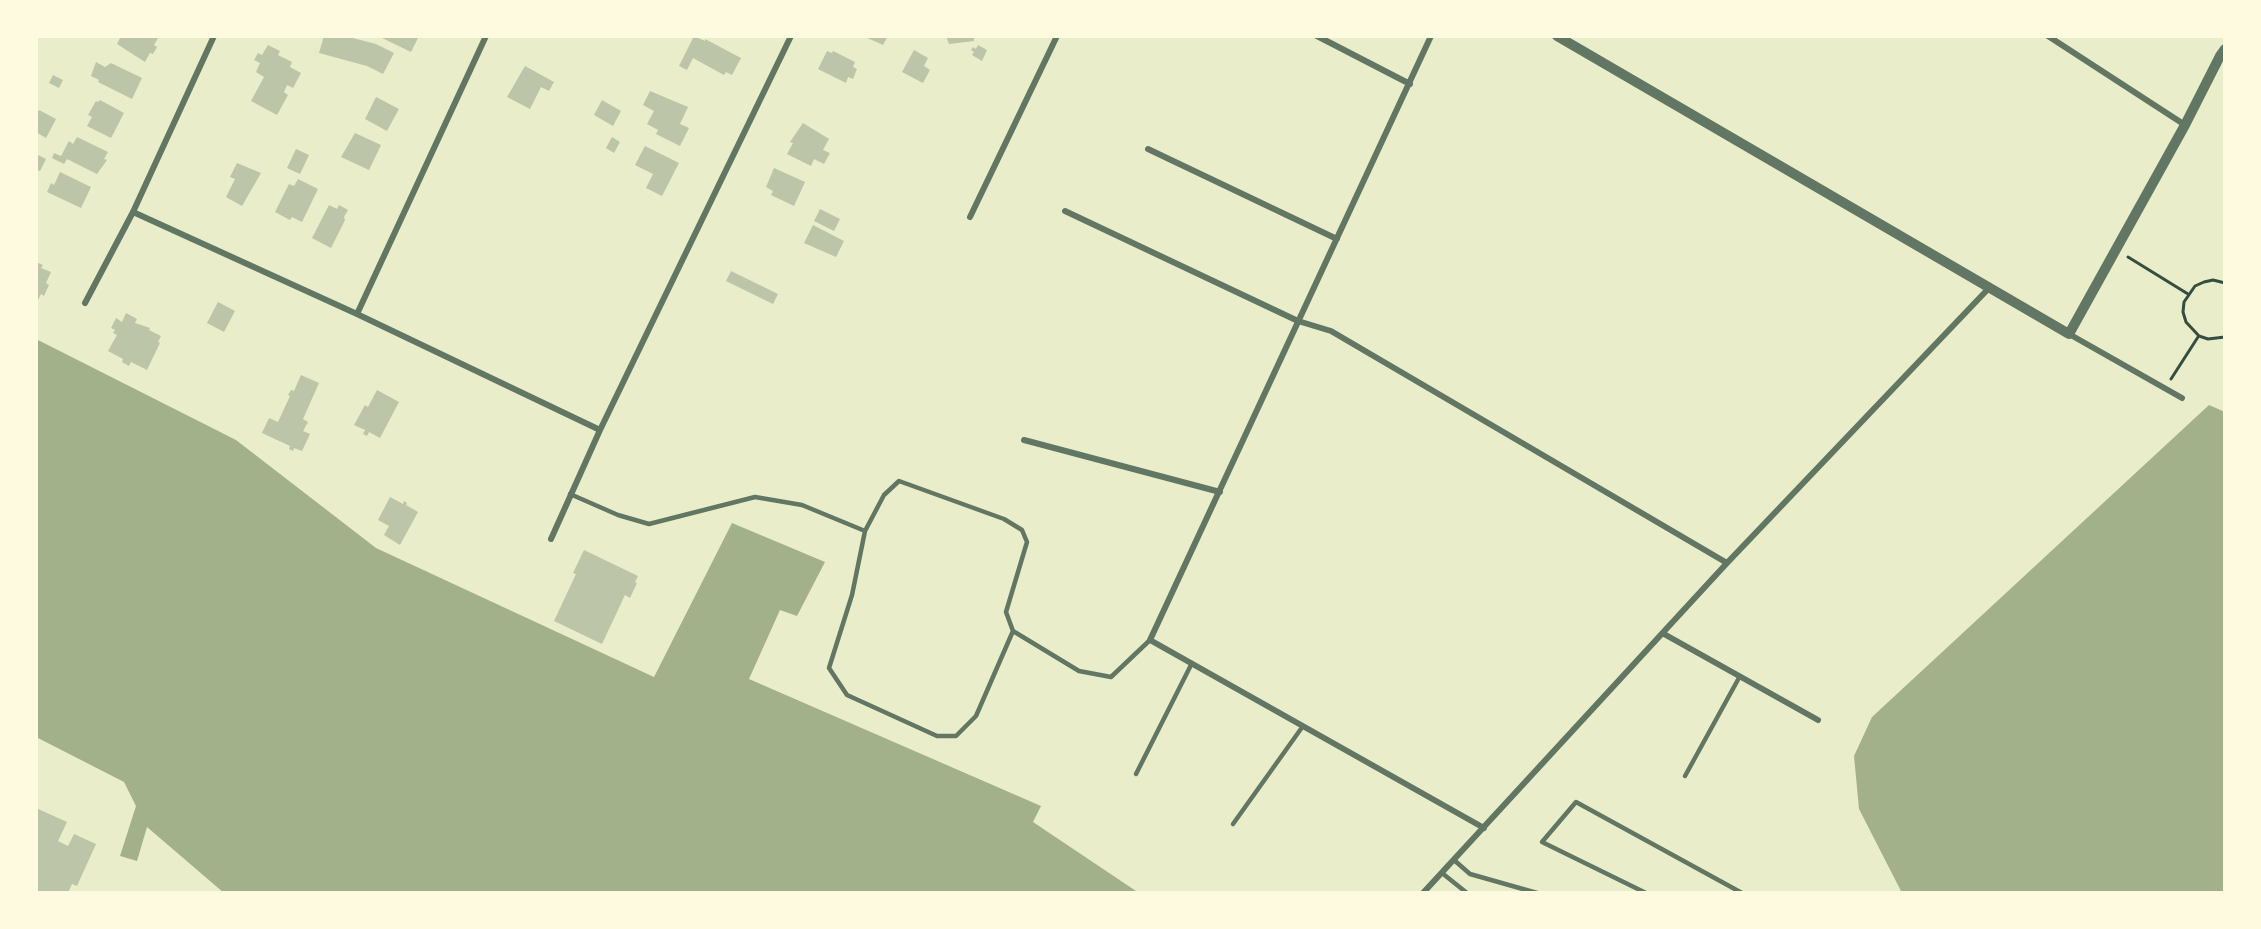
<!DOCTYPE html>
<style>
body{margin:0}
#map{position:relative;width:2261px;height:929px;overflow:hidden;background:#e9edc9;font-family:"Fira Sans",sans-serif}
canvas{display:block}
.frame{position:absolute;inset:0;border:38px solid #fefae0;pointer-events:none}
</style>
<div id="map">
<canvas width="2261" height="929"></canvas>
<div class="frame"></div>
</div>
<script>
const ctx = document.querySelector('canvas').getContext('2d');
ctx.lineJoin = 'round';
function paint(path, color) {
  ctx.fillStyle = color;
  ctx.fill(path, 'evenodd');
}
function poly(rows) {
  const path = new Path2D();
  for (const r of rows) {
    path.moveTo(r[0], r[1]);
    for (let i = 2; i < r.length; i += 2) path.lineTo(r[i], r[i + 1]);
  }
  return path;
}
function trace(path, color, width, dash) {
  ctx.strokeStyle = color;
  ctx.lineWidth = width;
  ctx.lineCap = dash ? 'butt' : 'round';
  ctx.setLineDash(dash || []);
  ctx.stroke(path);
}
const water = poly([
 [36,339,236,440,376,548,654,677,732,523,825,562,797,616,780,610,749,679,1041,806,1033,822,1139,893,224,893,147,827,137,861,120,856,136,806,124,782,36,737],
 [2209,405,2225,412,2225,893,1902,893,1859,809,1854,756,1872,717]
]);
const building = poly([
 [121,36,154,36,158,38,154,45,157,47,153,54,150,53,145,62,117,44],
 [324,36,345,36,376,44,394,53,383,74,367,66,319,53],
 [378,36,419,36,411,52],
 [694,36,705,41,705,39,741,58,732,75,726,72,724,75,693,58,687,70,679,66],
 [863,36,888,36,883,45],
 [946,36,974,36,974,41,949,44],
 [268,45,280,51,278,55,292,62,290,67,301,73,293,88,287,85,284,92,288,95,277,115,251,101,264,77,256,72,260,63,254,60,258,53,262,55],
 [978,45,987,50,982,61,972,55,974,52,971,50,973,47,976,49],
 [914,50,928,58,924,66,930,70,923,83,902,72],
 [827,51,832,53,833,51,855,62,853,67,857,69,853,79,848,77,846,83,818,69],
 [96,62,105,67,111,63,142,78,132,99,98,82,99,80,91,76],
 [525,66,554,82,549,91,541,87,530,109,507,97],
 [53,75,63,80,59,88,49,83],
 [650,91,688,107,680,124,689,128,680,146,656,134,658,130,647,124,654,111,643,105],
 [376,97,399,109,387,131,365,119],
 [100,100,124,113,111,138,87,126,92,117,88,115,96,101,98,102],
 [602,100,621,111,613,126,594,115],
 [39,110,56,119,46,138,36,132,36,115],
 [803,123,829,139,823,150,830,153,824,164,814,159,811,166,787,154,793,143,790,142],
 [355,133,381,145,369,170,341,157],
 [77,137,108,152,104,159,107,160,97,174,67,159,64,164,52,158,54,153,61,156,69,141,73,144],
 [612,137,620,142,614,153,606,148],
 [645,146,679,163,662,196,646,188,653,174,635,165],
 [296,149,309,155,300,174,287,168],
 [36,154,46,159,40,171,36,169],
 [237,163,261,173,242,206,226,197,235,179,230,177],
 [774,168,805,182,794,206,771,195,773,191,766,187],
 [60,172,91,187,81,208,47,192,51,183,54,185],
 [298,179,318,189,302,222,292,217,290,220,275,212,289,184,294,186],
 [329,205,337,209,339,205,348,210,344,217,345,220,331,248,312,238],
 [820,209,840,219,834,231,814,221],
 [813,225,844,241,836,257,804,243],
 [36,262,43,265,41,268,51,272,46,283,49,285,44,296,41,294,36,304],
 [731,271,778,294,773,304,726,281],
 [218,302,235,311,224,332,207,323],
 [126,313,137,319,135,323,150,328,149,330,161,336,158,342,160,343,147,370,131,362,129,366,122,362,123,359,108,351,117,335,113,333,115,330,111,328,116,318,122,322],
 [301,375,319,383,303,419,308,422,303,431,310,434,302,451,294,448,293,451,289,449,290,446,262,433,269,418,278,422,290,396,288,395,291,390,294,391],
 [377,390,399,402,380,438,369,432,367,436,363,434,365,430,354,425,365,405,368,407],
 [390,497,403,504,404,501,407,503,406,505,418,512,400,545,384,535,389,526,378,520],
 [584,550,638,576,635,582,637,583,630,598,625,595,602,644,554,621,576,574,573,573],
 [36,808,67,822,58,841,68,846,74,834,96,844,77,886,72,884,68,893,36,893]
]);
const path = poly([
 [2128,257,2188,294],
 [2225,283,2213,280,2204,282,2195,286,2184,302,2183,312,2186,322,2199,336,2208,339,2225,337],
 [2171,379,2198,337]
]);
const service = poly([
 [570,494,618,515,649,524,755,497,802,505,865,531,884,495,899,481,1004,519,1022,530,1027,542,1006,612,1013,631,1079,671,1111,677,1150,640],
 [865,531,852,595,829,668,847,695,937,736,956,736,976,716,1013,631],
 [1136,774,1192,663],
 [1685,776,1740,676],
 [1233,824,1303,726],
 [1454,860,1470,874,1537,893],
 [1442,873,1467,893],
 [1646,893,1542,842,1576,802,1742,893]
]);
const minor = poly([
 [1317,36,1410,84],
 [1431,36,1150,640,1484,828],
 [2048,36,2185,125],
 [1148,149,1337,239],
 [1065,211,1298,321,1331,331,1727,563],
 [133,212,357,314,600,430],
 [970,217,1057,36],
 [85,303,133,212,214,36],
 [357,314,486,36],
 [2069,334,2182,398],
 [1024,440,1220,492],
 [551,539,600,430,791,36],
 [1664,634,1818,720],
 [1423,893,1727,563,1989,288]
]);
const tertiary = poly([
 [1557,36,2069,334,2185,125,2220,56,2225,49]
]);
paint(water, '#a3b18a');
paint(building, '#bcc5a7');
trace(path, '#344e41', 3);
trace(service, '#617663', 4.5);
trace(minor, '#617663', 6);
trace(tertiary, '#617663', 10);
</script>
